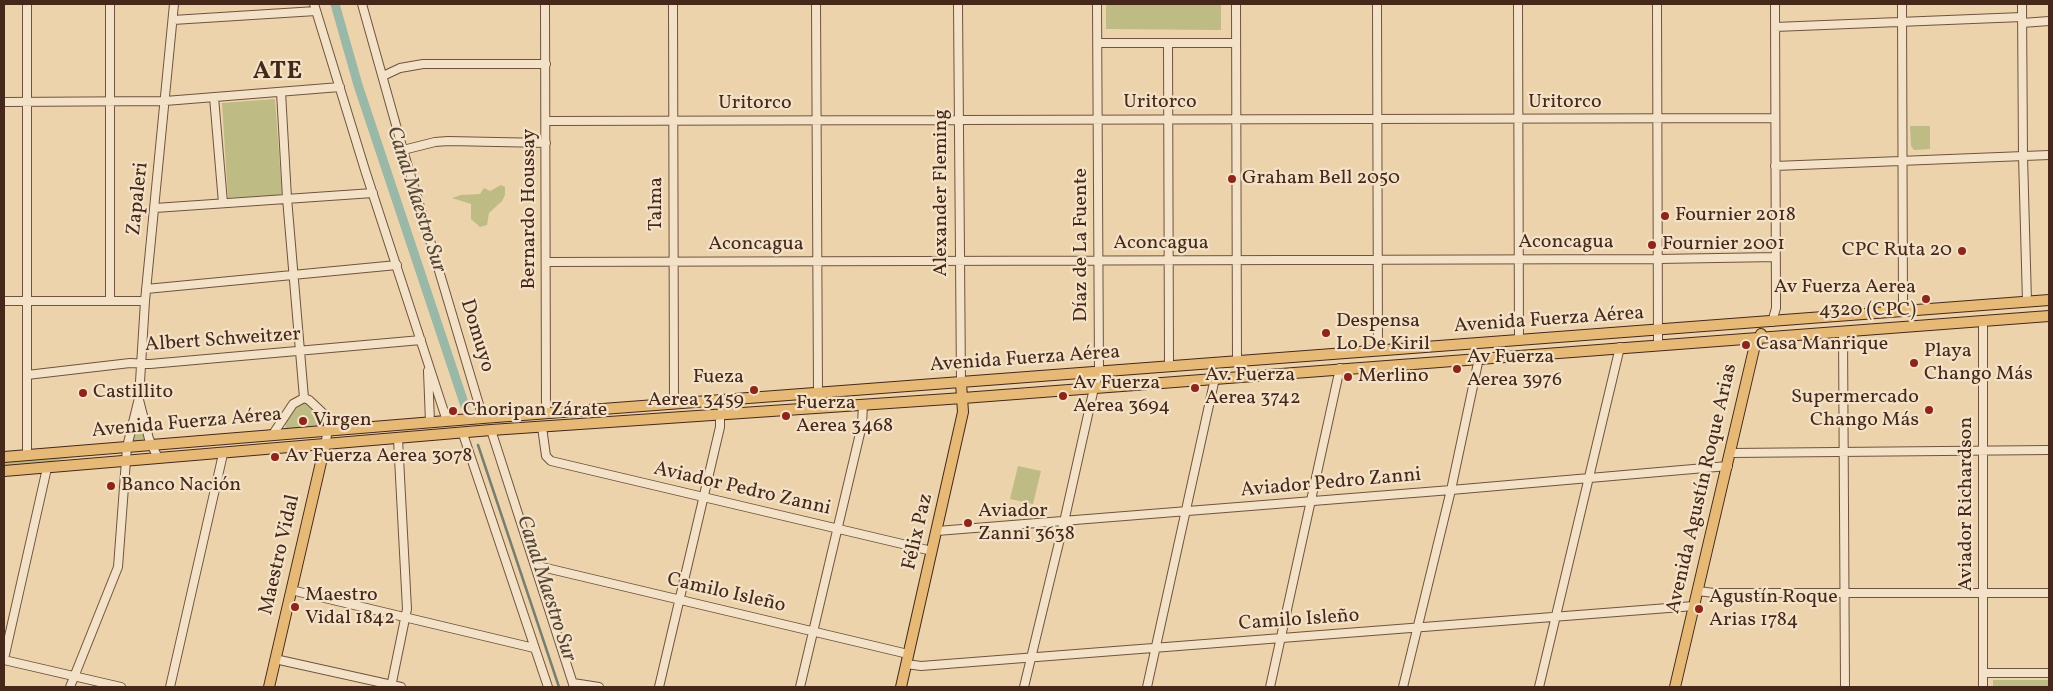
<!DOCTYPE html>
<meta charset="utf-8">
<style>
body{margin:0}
#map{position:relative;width:2053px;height:691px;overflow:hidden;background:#ecd3ab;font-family:Vollkorn,serif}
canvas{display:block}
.frame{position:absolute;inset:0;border:5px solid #46281a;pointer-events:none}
</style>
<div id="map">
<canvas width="2053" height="691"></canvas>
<div class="frame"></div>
</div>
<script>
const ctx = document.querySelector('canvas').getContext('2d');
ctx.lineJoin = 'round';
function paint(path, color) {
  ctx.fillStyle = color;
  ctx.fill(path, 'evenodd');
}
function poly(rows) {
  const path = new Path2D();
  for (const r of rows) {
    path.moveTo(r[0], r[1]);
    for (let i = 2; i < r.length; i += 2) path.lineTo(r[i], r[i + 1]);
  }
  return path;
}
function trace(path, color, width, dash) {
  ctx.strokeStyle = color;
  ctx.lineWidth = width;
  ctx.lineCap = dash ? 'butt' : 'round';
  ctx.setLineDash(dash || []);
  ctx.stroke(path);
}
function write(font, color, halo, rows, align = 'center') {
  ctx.font = font + ' Vollkorn,serif';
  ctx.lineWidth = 4.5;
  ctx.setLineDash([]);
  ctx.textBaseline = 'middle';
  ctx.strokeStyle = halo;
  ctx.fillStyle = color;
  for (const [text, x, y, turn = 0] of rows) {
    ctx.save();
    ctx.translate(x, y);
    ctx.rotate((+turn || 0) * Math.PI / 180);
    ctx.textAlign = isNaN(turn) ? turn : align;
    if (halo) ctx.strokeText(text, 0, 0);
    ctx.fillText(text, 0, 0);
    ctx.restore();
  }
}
const green = poly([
 [1106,4,1221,4,1221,30,1106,29],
 [275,99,282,195,228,198,222,103],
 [1910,126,1930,126,1930,149,1914,150,1911,146],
 [501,185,505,187,505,195,502,201,489,213,487,225,480,227,471,219,471,204,452,198,461,195,480,194,484,188,490,191],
 [139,398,149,439,128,441],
 [304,402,320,412,323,418,323,428,286,431,285,421,290,413],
 [101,453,69,458,4,471,4,458],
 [1018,466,1041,471,1033,504,1010,499],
 [1993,680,2049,680,2049,687,1993,687]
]);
const stream = poly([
 [478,445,559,687]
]);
const canal = poly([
 [335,4,358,85,465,406]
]);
const minor = poly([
 [110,4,110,301],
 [314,4,365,170,447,421],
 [362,4,403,150,483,418],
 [545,4,546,414],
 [673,4,674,404],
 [816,4,818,393,820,407],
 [958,4,961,383],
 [1236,4,1237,362],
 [1377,4,1378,351],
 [1518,4,1519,340],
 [1657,4,1658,344],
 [1902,4,1903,311],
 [2022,4,2023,156,2027,302],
 [173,20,316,11],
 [2022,23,2049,21],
 [1775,27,2022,17],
 [1098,43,1236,43],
 [1168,43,1169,367],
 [383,76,400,68,423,64,546,64],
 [281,92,287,198,304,398],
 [214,97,223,203],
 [4,102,165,101,340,87],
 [546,121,1775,118],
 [403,150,435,142,448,141,546,143],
 [1775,166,2049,155],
 [155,208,373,193],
 [546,262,1658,259,1776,257],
 [146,289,397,265],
 [4,301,145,301],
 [1983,321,1983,687],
 [1772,322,1776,308,1775,4],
 [1843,331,1845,687],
 [428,371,430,422],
 [27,375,130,363,150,364,421,340],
 [139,400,149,439,158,458],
 [542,427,546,456,551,461,932,551],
 [491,430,574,687],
 [273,434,293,404,304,398,309,400,328,418,328,430,325,445],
 [463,434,548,687],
 [1731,453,2049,450],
 [27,455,27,4],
 [937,531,1451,490,1728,466],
 [536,568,542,567,908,654],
 [291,590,534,648],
 [1698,591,1714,593,2049,593],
 [4,659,47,468],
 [275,659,401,687],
 [4,660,121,687],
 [906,664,921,666,1694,606],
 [1983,673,2049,673],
 [573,683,599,687],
 [70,687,118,567,127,447,139,398,145,301,174,4],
 [170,687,223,454],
 [391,687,407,609,398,439],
 [659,687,720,427,720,415],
 [800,687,862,425,863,404],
 [1024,687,1064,522,1094,388,1099,372,1097,4],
 [1147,687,1215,378],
 [1270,687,1340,368],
 [1403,687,1451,490,1479,358],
 [1539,687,1620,347]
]);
const major = poly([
 [4,457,483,418,2049,300],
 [4,471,491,430,963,398,2049,316],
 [269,687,325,445],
 [901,687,963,412,961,383],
 [1675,687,1754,349,1761,334]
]);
const markers = [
 [1232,179,5,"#8f2418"],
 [1665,216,5,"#8f2418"],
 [1652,245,5,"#8f2418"],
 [1962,251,5,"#8f2418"],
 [1926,299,5,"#8f2418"],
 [1326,333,5,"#8f2418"],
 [1746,345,5,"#8f2418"],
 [1914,363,5,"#8f2418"],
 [1457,369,5,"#8f2418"],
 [1348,377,5,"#8f2418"],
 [1195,388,5,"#8f2418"],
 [754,390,5,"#8f2418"],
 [83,393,5,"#8f2418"],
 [1063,396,5,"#8f2418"],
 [1929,410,5,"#8f2418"],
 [453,411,5,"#8f2418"],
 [786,416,5,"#8f2418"],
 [303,421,5,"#8f2418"],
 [275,457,5,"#8f2418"],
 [111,486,5,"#8f2418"],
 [968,523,5,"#8f2418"],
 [295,607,5,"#8f2418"],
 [1699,609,5,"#8f2418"]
];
const streetNames = [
 ["Uritorco",1160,103],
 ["Uritorco",1565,103],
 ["Uritorco",755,104],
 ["Alexander Fleming",942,193,-90],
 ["Zapaleri",139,199,-84],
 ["Talma",657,204,-90],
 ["Bernardo Houssay",530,209,-90],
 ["Aconcagua",1566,243],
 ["Aconcagua",1161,244],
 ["Aconcagua",756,245],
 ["Díaz de La Fuente",1082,245,-90],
 ["Avenida Fuerza Aérea",1549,321,-4],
 ["Domuyo",476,336,73],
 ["Albert Schweitzer",223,341,-4],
 ["Avenida Fuerza Aérea",1025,360,-4],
 ["Avenida Fuerza Aérea",187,424,-5],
 ["Aviador Pedro Zanni",1331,484,-5],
 ["Avenida Agustín Roque Arias",1703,489,-77],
 ["Aviador Pedro Zanni",742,490,13],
 ["Aviador Richardson",1967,504,-90],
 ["Félix Paz",919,532,-77],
 ["Maestro Vidal",281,555,-77],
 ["Camilo Isleño",726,594,13],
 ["Camilo Isleño",1299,621,-4]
];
const poiNames = [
 ["Graham Bell 2050",1242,179],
 ["Fournier 2018",1675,216],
 ["Fournier 2001",1662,245],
 ["CPC Ruta 20",1952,251,"right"],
 ["Av Fuerza Aerea",1916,288,"right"],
 ["4320 (CPC)",1916,311,"right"],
 ["Despensa",1336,322],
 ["Lo De Kiril",1336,345],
 ["Casa Manrique",1756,345],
 ["Playa",1924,352],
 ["Chango Más",1924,375],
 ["Av Fuerza",1467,358],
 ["Aerea 3976",1467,381],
 ["Av. Fuerza",1205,376],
 ["Aerea 3742",1205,399],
 ["Merlino",1358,377],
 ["Fueza",744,378,"right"],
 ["Aerea 3459",744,401,"right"],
 ["Av Fuerza",1073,384],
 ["Aerea 3694",1073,407],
 ["Castillito",93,393],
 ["Supermercado",1919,398,"right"],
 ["Chango Más",1919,421,"right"],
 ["Fuerza",796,404],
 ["Aerea 3468",796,427],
 ["Choripan Zárate",463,411],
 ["Virgen",313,421],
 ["Av Fuerza Aerea 3078",285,457],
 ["Banco Nación",121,486],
 ["Aviador",978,512],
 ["Zanni 3638",978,535],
 ["Maestro",305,596],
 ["Vidal 1842",305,619],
 ["Agustín Roque",1709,598],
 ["Arias 1784",1709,621]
];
const waterNames = [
 ["Canal Maestro Sur",415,200,72],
 ["Canal Maestro Sur",545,589,72]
];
const districtNames = [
 ["ATE",278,73]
];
paint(green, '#bebb84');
trace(stream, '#787e6f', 2.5);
trace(canal, '#99b8a8', 9);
trace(minor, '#70533e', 10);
trace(major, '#46281a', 12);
trace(minor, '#f3e2c8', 8);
trace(major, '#e6ba76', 10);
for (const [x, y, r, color] of markers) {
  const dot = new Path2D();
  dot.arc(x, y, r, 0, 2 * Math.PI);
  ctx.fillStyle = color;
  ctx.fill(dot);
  trace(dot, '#f3e2c8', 2);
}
write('20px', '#46281a', '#f3e2c8', streetNames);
write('20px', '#46281a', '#f3e2c8', poiNames, 'left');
write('italic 21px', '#574536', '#f3e2c8', waterNames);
ctx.letterSpacing = '1px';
write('bold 25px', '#46281a', '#f3e2c8', districtNames);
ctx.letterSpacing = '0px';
</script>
